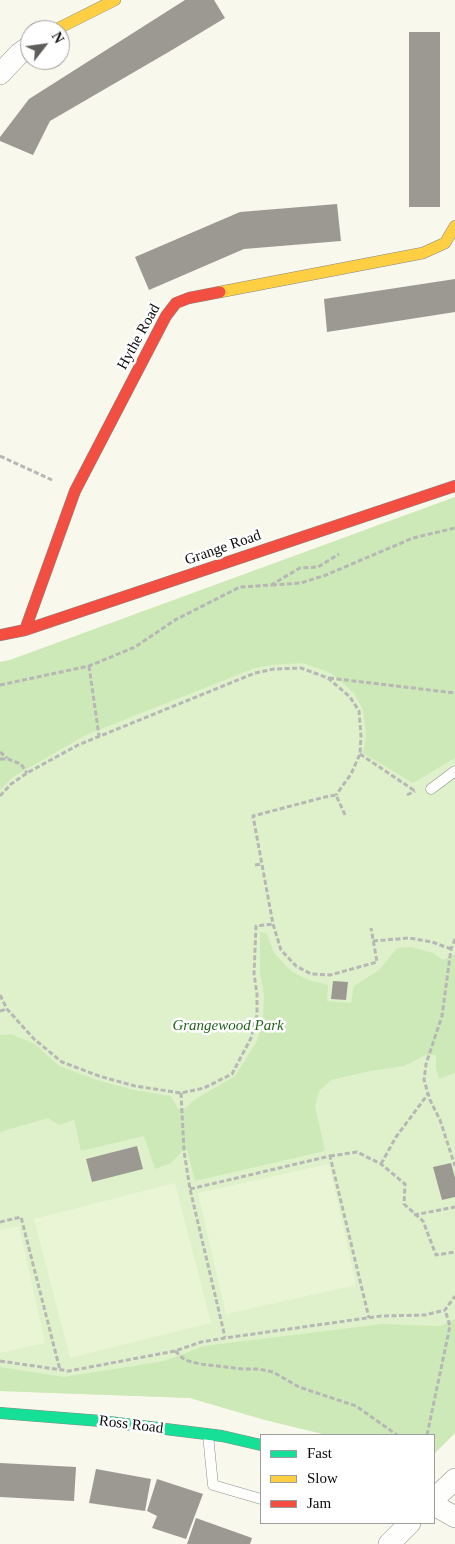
<!DOCTYPE html>
<style>
body{margin:0}
#map{position:relative;width:455px;height:1544px;overflow:hidden;background:#f9f8ed;font-family:Georgia,serif}
canvas{display:block}
.legend{position:absolute;left:260px;top:1434px;width:175px;height:90px;box-sizing:border-box;background:#fff;border:1px solid #9d9d9d;margin:0;padding:6px 9px;list-style:none;font-size:15px;color:#0a0a0a}
.legend li{display:flex;align-items:center;gap:10px;height:25px}
.legend b{width:25px;border:1px solid #9d9d9d}
.north{position:absolute;left:20px;top:20px;width:50px;height:50px;box-sizing:border-box;background:#fff;border:1px solid #9d9d9d;border-radius:50%;rotate:60deg;font-size:14px;font-weight:700;line-height:20px;text-align:center;color:#0a0a0a}
.north::after{content:'';display:block;margin:auto;width:18px;height:22px;background:#5e5d59;clip-path:polygon(50% 0,100% 100%,50% 72%,0 100%)}
</style>
<div id="map">
<canvas width="455" height="1544"></canvas>
<ul class="legend">
<li><b style="height:6px;background:#16e098"></b>Fast</li>
<li><b style="height:6px;background:#ffcf43"></b>Slow</li>
<li><b style="height:6px;background:#f24e42"></b>Jam</li>
</ul>
<div class="north">N</div>
</div>
<script>
const ctx = document.querySelector('canvas').getContext('2d');
ctx.lineJoin = 'round';
function paint(path, color) {
  ctx.fillStyle = color;
  ctx.fill(path, 'evenodd');
}
function poly(rows) {
  const path = new Path2D();
  for (const r of rows) {
    path.moveTo(r[0], r[1]);
    for (let i = 2; i < r.length; i += 2) path.lineTo(r[i], r[i + 1]);
  }
  return path;
}
function trace(path, color, width, dash) {
  ctx.strokeStyle = color;
  ctx.lineWidth = width;
  ctx.lineCap = dash ? 'butt' : 'round';
  ctx.setLineDash(dash || []);
  ctx.stroke(path);
}
function write(font, color, halo, rows, align = 'center') {
  ctx.font = font + ' Georgia,serif';
  ctx.lineWidth = 5;
  ctx.setLineDash([]);
  ctx.textBaseline = 'middle';
  ctx.strokeStyle = halo;
  ctx.fillStyle = color;
  for (const [text, x, y, turn = 0] of rows) {
    ctx.save();
    ctx.translate(x, y);
    ctx.rotate((+turn || 0) * Math.PI / 180);
    ctx.textAlign = isNaN(turn) ? turn : align;
    if (halo) ctx.strokeText(text, 0, 0);
    ctx.fillText(text, 0, 0);
    ctx.restore();
  }
}
const green = poly([
 [455,497,455,1433,434,1454,434,1435,327,1435,265,1420,190,1398,0,1391,0,662,10,660]
]);
const forest = poly([
 [455,497,455,758,413,783,363,753,366,735,363,710,354,693,331,673,303,663,272,665,255,668,86,735,13,777,0,790,0,662,10,660],
 [260,932,267,934,274,953,291,971,306,979,328,985,327,1001,351,1003,354,986,379,970,397,948,412,947,433,953,443,960,455,954,455,1073,439,1079,436,1069,436,1055,426,1055,404,1066,371,1071,331,1080,319,1091,315,1106,325,1151,195,1181,187,1150,182,1151,171,1163,155,1169,144,1136,81,1151,74,1120,59,1125,48,1118,0,1132,0,1035,11,1034,35,1044,59,1066,97,1080,134,1090,171,1096,178,1109,186,1108,194,1100,235,1076,257,1041,263,1017,264,994,260,973],
 [455,1319,455,1433,434,1454,434,1435,327,1435,265,1420,190,1398,0,1391,0,1367,64,1377,164,1361,204,1346,382,1324,441,1326]
]);
const pitch = poly([
 [329,1164,356,1285,226,1314,198,1193],
 [175,1183,211,1323,70,1358,34,1219],
 [19,1226,45,1343,0,1353,0,1230]
]);
const building = poly([
 [185,0,214,0,225,18,172,50,50,121,33,155,0,141,0,137,29,99],
 [409,32,440,32,440,207,409,207],
 [337,204,341,241,244,249,149,290,135,257,240,212],
 [455,279,455,312,327,332,324,299],
 [333,981,348,982,346,1000,331,999],
 [137,1146,143,1169,92,1182,86,1159],
 [451,1163,455,1178,455,1197,442,1200,433,1167],
 [0,1463,76,1467,74,1501,0,1497],
 [96,1469,151,1479,145,1511,89,1503],
 [157,1479,203,1494,186,1539,152,1528,157,1516,147,1511],
 [196,1518,252,1538,250,1544,187,1544]
]);
const path = poly([
 [0,456,52,480],
 [272,585,301,583,326,575,413,538,455,528],
 [89,666,99,736],
 [329,678,455,693],
 [0,685,89,666,135,647,175,620,240,587,271,585,300,568,318,567,339,554],
 [0,752,7,758],
 [360,754,415,791],
 [0,759,8,759,21,764,27,773],
 [407,795,415,791],
 [0,796,11,784,27,773,78,745,255,673,274,669,301,668,328,678,350,697,359,711,361,736,360,754,351,774,336,795],
 [345,815,336,795,325,797,253,816,273,924,281,950,296,966,311,974,330,975,377,962,371,928],
 [255,865,262,864],
 [455,939,451,949,442,1016,426,1064,424,1080,430,1100,440,1120,455,1166],
 [373,941,409,938,432,942,451,949],
 [0,995,7,1009,34,1039,62,1062,99,1076,135,1086,181,1093,204,1088,232,1074,251,1038,257,1015,257,994,254,974,256,926,273,924],
 [0,1011,7,1009],
 [181,1093,184,1151,190,1189,225,1337],
 [330,1156,357,1152,381,1164,405,1184,404,1204,423,1221,436,1255,455,1252],
 [381,1164,396,1137,428,1094],
 [190,1189,330,1156,369,1318],
 [414,1215,455,1207],
 [0,1222,21,1217,60,1370],
 [175,1351,185,1360,200,1364,243,1369,259,1369,273,1372,299,1387,356,1406,397,1435],
 [0,1361,69,1371,175,1351,201,1342,225,1338,381,1316,425,1315,445,1310,455,1296],
 [427,1435,450,1326,445,1310]
]);
const lane = poly([
 [431,789,455,771],
 [208,1435,213,1485,261,1499]
]);
const street = poly([
 [0,74,19,54,30,46],
 [434,1499,455,1479],
 [434,1505,455,1517],
 [389,1544,410,1523]
]);
const fast = poly([
 [0,1413,101,1421,222,1436,261,1445]
]);
const slow = poly([
 [55,30,115,0],
 [220,292,423,253,445,243,455,226]
]);
const jam = poly([
 [25,630,75,491,166,316,176,303,189,298,220,292],
 [0,635,25,630,455,486]
]);
const streetNames = [
 ["Hythe Road",139,337,-61],
 ["Grange Road",223,548,-19],
 ["Ross Road",131,1425,7]
];
const parkNames = [
 ["Grangewood Park",228,1026]
];
paint(green, '#dff1cb');
paint(forest, '#cee9b8');
paint(pitch, '#eaf5d5');
paint(building, '#9c9993');
trace(lane, '#92918c', 11);
trace(street, '#92918c', 22);
trace(fast, '#888883', 12);
trace(slow, '#888883', 12);
trace(jam, '#888883', 12);
trace(path, '#b7b7b5', 3, [5, 2.5]);
trace(lane, '#fefefc', 10);
trace(street, '#fefefc', 21);
trace(fast, '#16e098', 11);
trace(slow, '#ffcf43', 11);
trace(jam, '#f24e42', 11);
write('15px', '#0a0a0a', '#fff', streetNames);
write('italic 15px', '#216418', '#fff', parkNames);
</script>
